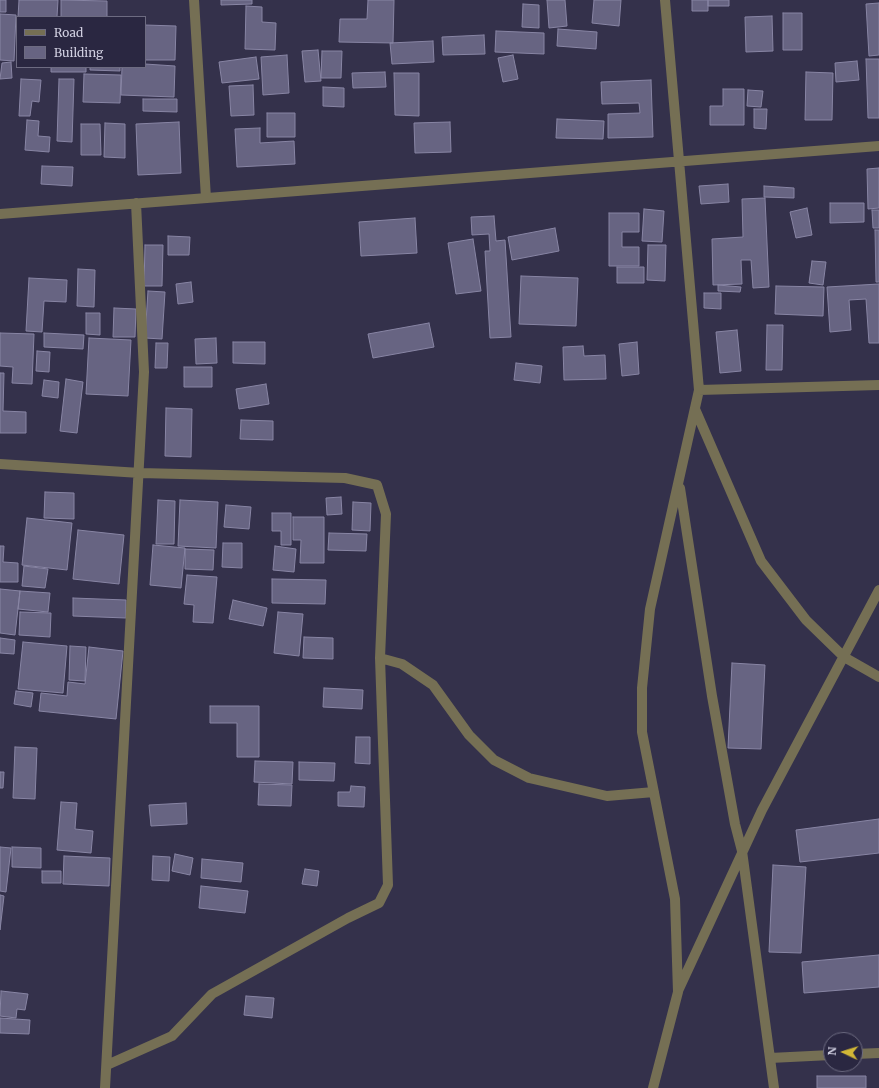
<!DOCTYPE html>
<style>
body{margin:0}
#map{position:relative;width:879px;height:1088px;overflow:hidden;background:#34314b;font-family:Merriweather,serif}
canvas{display:block}
.legend{position:absolute;left:16px;top:16px;width:130px;height:52px;box-sizing:border-box;background:#2a2741;border:1px solid #6d6b81;margin:0;padding:5px 7px;list-style:none;font-size:12px;color:#d1d0e1}
.legend li{display:flex;align-items:center;gap:8px;height:20px}
.legend b{width:20px;border:1px solid #6d6b81}
.north{position:absolute;left:823px;top:1032px;width:40px;height:40px;box-sizing:border-box;background:#2a2741;border:1px solid #6d6b81;border-radius:50%;rotate:274deg;font-size:11px;font-weight:700;line-height:16px;text-align:center;color:#d1d0e1}
.north::after{content:'';display:block;margin:auto;width:14px;height:18px;background:#d2b736;clip-path:polygon(50% 0,100% 100%,50% 72%,0 100%)}
</style>
<div id="map">
<canvas width="879" height="1088"></canvas>
<ul class="legend">
<li><b style="height:5px;background:#756f54"></b>Road</li>
<li><b style="height:11px;background:#676482"></b>Building</li>
</ul>
<div class="north">N</div>
</div>
<script>
const ctx = document.querySelector('canvas').getContext('2d');
ctx.lineJoin = 'round';
function paint(path, color) {
  ctx.fillStyle = color;
  ctx.fill(path, 'evenodd');
}
function poly(rows) {
  const path = new Path2D();
  for (const r of rows) {
    path.moveTo(r[0], r[1]);
    for (let i = 2; i < r.length; i += 2) path.lineTo(r[i], r[i + 1]);
  }
  return path;
}
function trace(path, color, width, dash) {
  ctx.strokeStyle = color;
  ctx.lineWidth = width;
  ctx.lineCap = dash ? 'butt' : 'round';
  ctx.setLineDash(dash || []);
  ctx.stroke(path);
}
const building = poly([
 [0,0,6,0,6,12,0,12,0,0],
 [19,0,58,0,57,17,18,17,19,0],
 [61,0,107,1,107,17,61,17,61,0],
 [221,0,252,0,252,4,221,5,221,0],
 [368,0,394,0,393,43,339,42,340,19,367,19,368,0],
 [547,0,565,0,567,26,549,28,547,0],
 [594,0,621,0,619,26,592,23,594,0],
 [692,0,708,0,708,11,692,11,692,0],
 [708,0,729,0,729,6,708,6,708,0],
 [879,3,879,55,869,56,866,4,879,3],
 [523,4,539,5,539,28,522,27,523,4],
 [246,6,262,7,262,22,276,23,275,50,245,49,246,6],
 [783,13,802,13,802,50,783,50,783,13],
 [0,14,16,15,14,61,0,60,0,14],
 [772,16,773,51,746,52,745,17,772,16],
 [145,25,176,26,175,60,145,60,145,25],
 [558,29,597,32,596,49,557,46,558,29],
 [496,31,544,33,544,54,495,52,496,31],
 [484,35,485,54,443,55,442,37,484,35],
 [433,41,434,62,392,64,390,43,433,41],
 [318,50,321,81,305,82,302,51,318,50],
 [322,51,342,51,341,78,321,78,322,51],
 [287,55,289,93,263,95,261,57,287,55],
 [513,55,518,79,503,82,498,58,513,55],
 [256,57,259,79,222,83,219,62,256,57],
 [866,59,879,59,879,118,868,118,866,59],
 [857,61,859,80,836,82,835,63,857,61],
 [11,62,12,78,0,79,2,63,11,62],
 [145,64,175,66,174,97,121,95,122,67,145,67,145,64],
 [51,67,86,67,86,72,51,72,51,67],
 [90,67,120,67,120,71,90,70,90,67],
 [385,72,386,87,353,88,352,73,385,72],
 [806,72,833,73,832,120,805,120,806,72],
 [394,73,419,73,419,116,395,115,394,73],
 [84,74,121,75,120,103,83,102,84,74],
 [21,79,41,80,39,102,32,101,30,116,19,116,21,79],
 [59,79,74,79,72,142,57,141,59,79],
 [651,80,653,137,608,138,608,114,640,113,639,103,602,104,601,82,651,80],
 [253,85,254,115,231,116,229,86,253,85],
 [323,87,344,88,344,107,323,106,323,87],
 [723,89,744,89,744,125,710,125,710,106,723,106,723,89],
 [748,90,763,91,761,107,747,106,748,90],
 [143,99,177,99,177,112,143,111,143,99],
 [754,109,767,109,766,129,754,128,754,109],
 [267,113,295,113,295,137,267,137,267,113],
 [557,119,604,121,603,139,556,138,557,119],
 [27,120,39,121,38,136,50,137,49,152,25,150,27,120],
 [179,122,181,173,138,175,136,124,179,122],
 [450,122,451,152,415,153,414,123,450,122],
 [105,123,125,124,125,158,104,157,105,123],
 [81,124,100,124,101,155,81,155,81,124],
 [260,128,260,143,294,141,295,164,237,167,235,129,260,128],
 [42,166,73,167,72,186,41,184,42,166],
 [879,168,879,208,868,209,867,169,879,168],
 [728,184,729,202,701,204,699,186,728,184],
 [764,186,794,188,794,198,764,197,764,186],
 [765,198,769,287,753,288,751,260,741,260,742,284,713,285,712,239,743,237,742,199,765,198],
 [830,203,864,203,864,222,830,223,830,203],
 [807,208,812,235,796,238,790,212,807,208],
 [644,209,664,211,662,242,642,241,644,209],
 [872,210,879,210,879,228,873,228,872,210],
 [609,213,639,213,639,232,622,232,622,247,639,247,639,266,609,266,609,213],
 [494,216,496,241,505,240,511,337,490,338,485,251,490,251,489,234,472,235,471,217,494,216],
 [415,218,417,253,361,256,359,222,415,218],
 [555,228,559,251,512,260,508,237,555,228],
 [875,230,879,230,879,282,876,282,875,230],
 [168,236,190,237,189,255,168,255,168,236],
 [473,239,481,291,456,294,448,243,473,239],
 [145,245,163,245,162,286,144,286,145,245],
 [648,245,666,245,665,281,647,280,648,245],
 [812,261,826,262,823,285,809,283,812,261],
 [617,267,644,267,644,283,617,283,617,267],
 [78,269,95,270,94,307,77,306,78,269],
 [521,276,578,278,576,326,519,324,521,276],
 [29,278,67,280,66,302,44,301,42,332,26,331,29,278],
 [191,282,193,302,178,304,176,284,191,282],
 [879,284,879,343,869,343,866,299,849,300,851,330,830,332,827,287,879,284],
 [718,285,741,287,740,292,718,291,718,285],
 [776,286,824,287,823,316,775,314,776,286],
 [148,291,165,292,162,339,145,338,148,291],
 [704,293,721,293,721,309,704,308,704,293],
 [114,308,136,309,135,337,113,337,114,308],
 [86,313,100,313,100,335,86,334,86,313],
 [429,323,434,347,373,358,368,334,429,323],
 [767,325,783,325,782,370,766,370,767,325],
 [737,330,741,371,720,373,716,332,737,330],
 [0,333,34,334,32,384,12,383,13,367,0,366,0,333],
 [44,333,84,335,83,349,44,347,44,333],
 [89,338,131,340,128,396,86,394,89,338],
 [216,338,217,363,196,364,195,339,216,338],
 [233,342,265,342,265,364,233,363,233,342],
 [637,342,639,374,622,376,619,344,637,342],
 [156,343,168,343,167,368,155,368,156,343],
 [583,346,584,356,605,355,606,379,564,380,563,347,583,346],
 [37,351,50,352,49,372,36,371,37,351],
 [516,363,542,366,540,383,514,380,516,363],
 [184,367,212,367,212,387,184,387,184,367],
 [0,373,4,373,3,411,26,412,26,433,0,433,0,373],
 [66,379,83,382,77,433,60,431,66,379],
 [44,380,59,382,58,398,42,396,44,380],
 [266,384,269,404,239,409,236,389,266,384],
 [166,408,192,409,191,457,165,456,166,408],
 [241,420,273,421,273,440,240,439,241,420],
 [45,492,74,493,74,519,44,518,45,492],
 [341,497,342,514,327,515,326,498,341,497],
 [158,500,175,501,174,544,156,544,158,500],
 [180,500,218,502,216,548,178,546,180,500],
 [353,502,371,503,370,531,352,530,353,502],
 [226,505,251,507,249,529,224,527,226,505],
 [272,513,291,513,291,545,281,545,281,531,272,531,272,513],
 [293,517,324,517,324,563,300,563,301,540,293,540,293,517],
 [27,518,72,523,67,570,22,565,27,518],
 [78,530,124,535,119,584,73,579,78,530],
 [329,533,367,534,366,551,328,550,329,533],
 [223,543,242,543,242,568,222,567,223,543],
 [153,545,185,548,181,588,150,585,153,545],
 [0,546,4,546,3,562,18,563,18,582,0,582,0,546],
 [275,546,296,549,294,572,273,570,275,546],
 [185,549,214,550,213,570,185,569,185,549],
 [24,566,48,569,45,588,22,586,24,566],
 [187,575,217,577,213,623,193,622,194,605,184,604,187,575],
 [272,579,326,580,325,604,272,603,272,579],
 [0,589,20,591,15,635,0,633,0,589],
 [20,591,50,593,48,612,18,609,20,591],
 [73,598,126,600,126,618,73,616,73,598],
 [233,600,267,608,263,626,229,619,233,600],
 [20,612,51,613,50,637,19,635,20,612],
 [278,612,303,614,299,656,274,653,278,612],
 [304,637,333,638,333,659,303,658,304,637],
 [0,638,15,640,14,654,0,653,0,638],
 [23,642,67,646,63,693,18,689,23,642],
 [70,646,86,647,85,681,69,680,70,646],
 [89,647,123,651,116,719,39,711,41,693,67,696,68,682,85,684,89,647],
 [732,663,765,665,761,749,728,748,732,663],
 [324,688,363,690,362,709,323,707,324,688],
 [16,691,33,693,31,707,14,704,16,691],
 [210,706,259,706,259,757,237,757,237,723,210,723,210,706],
 [356,737,370,737,370,764,355,763,356,737],
 [15,747,37,748,35,799,13,798,15,747],
 [255,761,293,762,292,784,254,782,255,761],
 [299,762,335,763,334,781,299,780,299,762],
 [0,772,4,772,3,788,0,788,0,772],
 [259,784,292,785,291,806,258,805,259,784],
 [351,786,365,787,364,807,338,806,338,792,350,792,351,786],
 [61,802,77,803,75,829,93,831,91,853,57,850,61,802],
 [186,803,187,824,151,826,149,805,186,803],
 [879,819,879,853,800,862,796,830,879,819],
 [0,847,11,848,6,892,0,891,0,847],
 [12,847,41,848,41,868,12,867,12,847],
 [175,854,193,858,190,875,172,871,175,854],
 [64,856,110,858,109,886,63,884,64,856],
 [153,856,170,857,169,881,152,880,153,856],
 [202,859,243,863,241,882,201,878,202,859],
 [773,865,806,867,801,953,769,952,773,865],
 [305,869,319,871,317,886,302,884,305,869],
 [42,871,61,871,61,883,42,883,42,871],
 [201,886,248,891,245,913,199,908,201,886],
 [0,895,4,896,0,930,0,895],
 [879,955,879,987,804,993,802,962,879,955],
 [1,991,28,994,25,1010,17,1009,16,1018,0,1016,1,991],
 [246,996,274,998,272,1018,244,1015,246,996],
 [0,1018,30,1020,29,1034,0,1033,0,1018],
 [817,1076,866,1076,866,1088,817,1088,817,1076]
]);
const minor = poly([
 [194,0,206,198],
 [0,214,879,146],
 [699,390,879,385],
 [695,409,761,561,806,620,844,657,879,677],
 [0,464,140,473,345,478,377,485,386,514,380,658,388,885,379,903,348,918,212,994,172,1036,107,1065],
 [680,488,712,696,735,824,742,851,774,1088],
 [380,658,402,664,433,685,469,735,494,760,529,778,607,796,654,792],
 [678,991,762,810,879,590],
 [855,1054,879,1053],
 [770,1058,831,1055],
 [105,1088,144,372,136,203],
 [653,1088,678,992,675,899,642,732,642,688,650,609,699,390,665,0]
]);
paint(building, '#676482');
trace(building, '#8885a4', 1);
trace(minor, '#756f54', 10);
</script>
